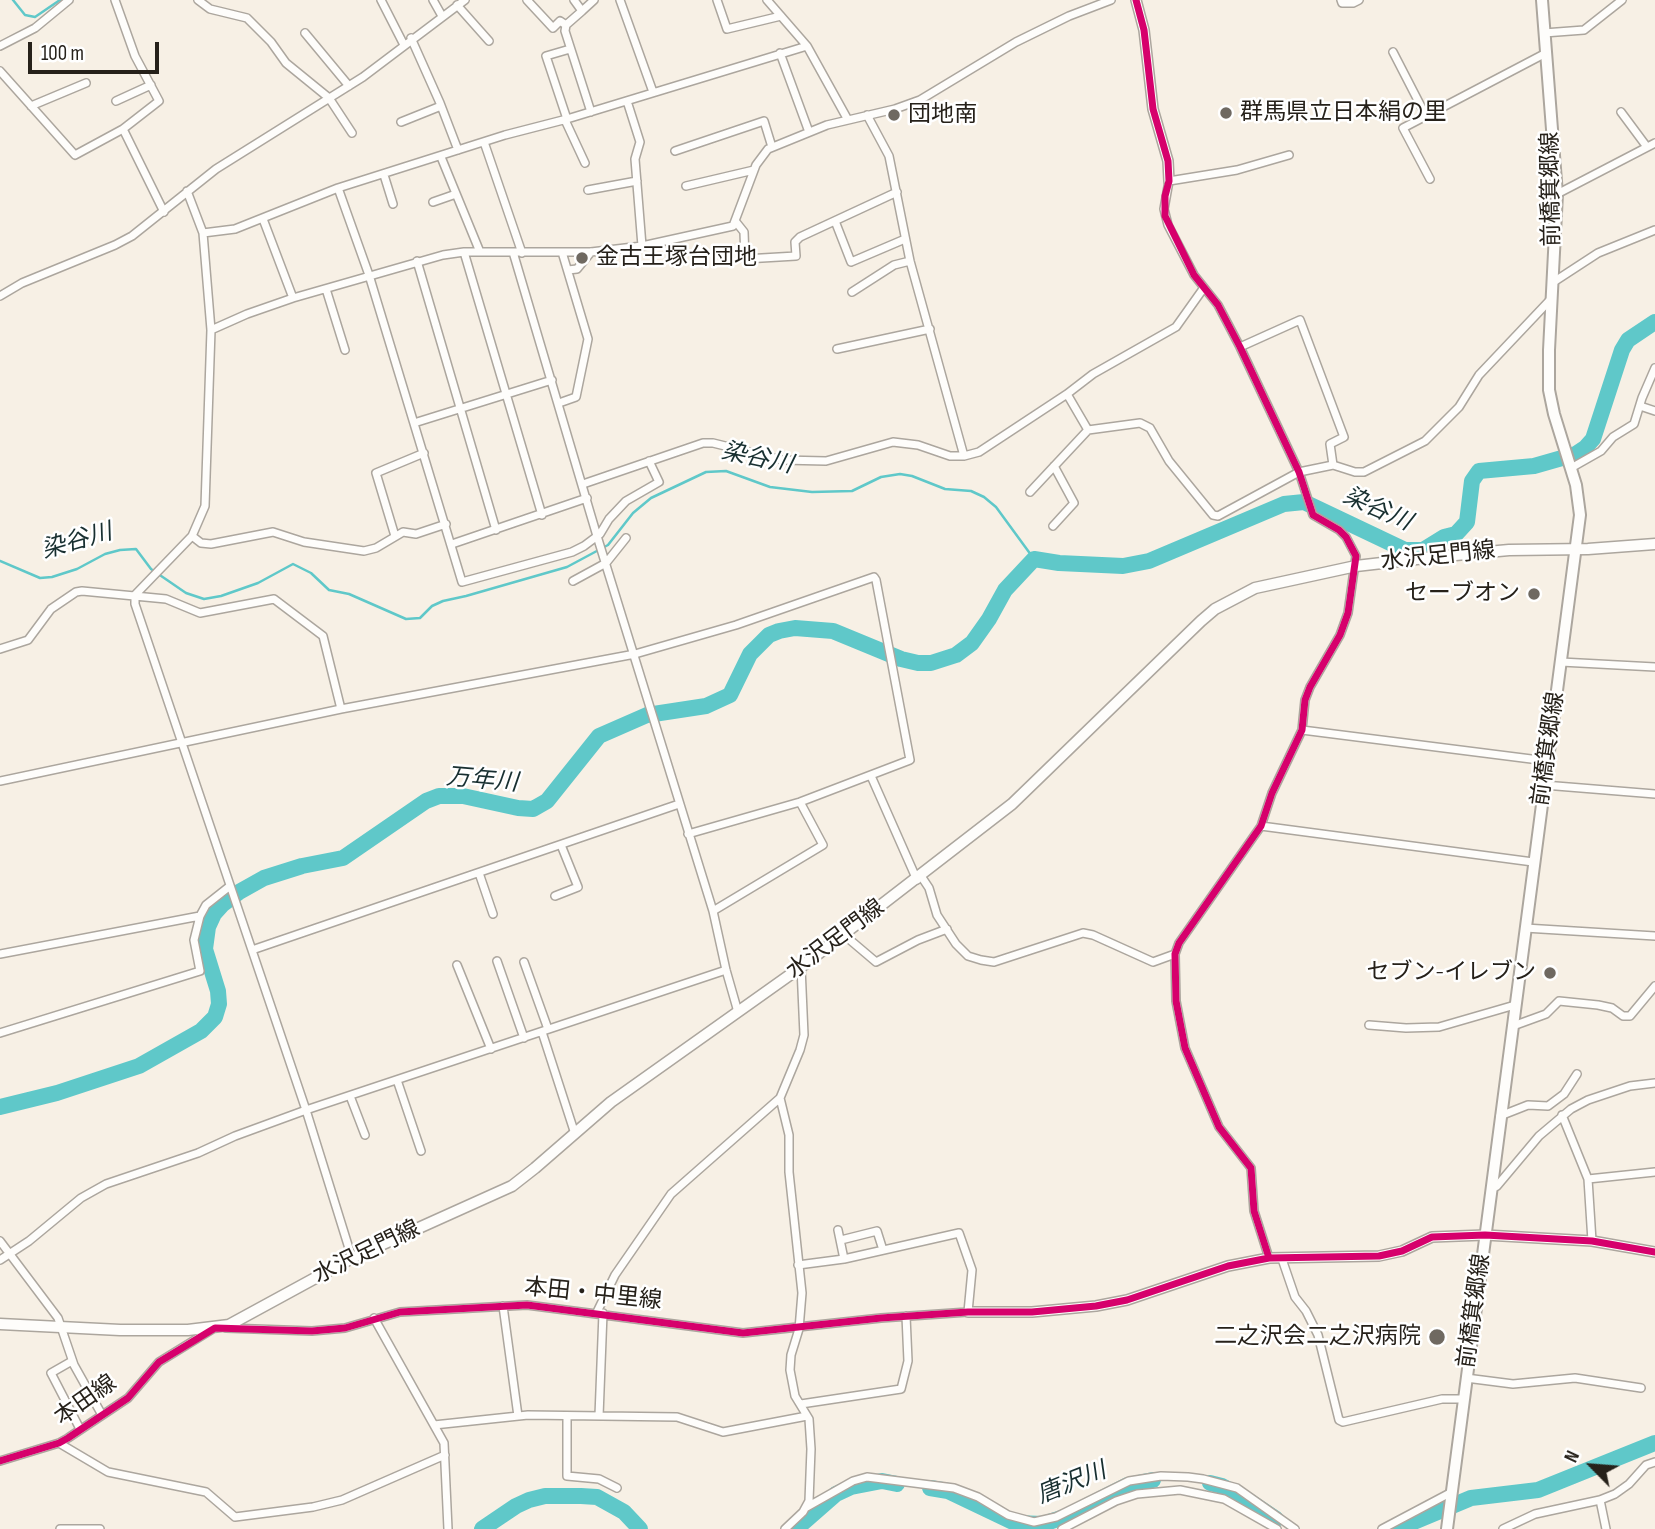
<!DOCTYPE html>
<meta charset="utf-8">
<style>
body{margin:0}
#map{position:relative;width:1655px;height:1529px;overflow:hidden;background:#f7f0e5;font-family:"Sofia Sans Condensed",sans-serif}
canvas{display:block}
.north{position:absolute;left:1557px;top:1431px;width:70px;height:70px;-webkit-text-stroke:5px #fff;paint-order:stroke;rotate:295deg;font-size:19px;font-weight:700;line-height:28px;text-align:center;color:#26211a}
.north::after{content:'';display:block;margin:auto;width:24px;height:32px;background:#26211a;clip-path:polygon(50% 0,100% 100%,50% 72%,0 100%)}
.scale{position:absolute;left:28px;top:42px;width:131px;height:32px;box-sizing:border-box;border:4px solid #26211a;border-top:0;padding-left:9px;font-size:21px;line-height:24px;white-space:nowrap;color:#26211a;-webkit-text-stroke:5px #fff;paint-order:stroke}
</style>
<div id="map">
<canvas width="1655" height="1529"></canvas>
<div class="north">N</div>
<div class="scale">100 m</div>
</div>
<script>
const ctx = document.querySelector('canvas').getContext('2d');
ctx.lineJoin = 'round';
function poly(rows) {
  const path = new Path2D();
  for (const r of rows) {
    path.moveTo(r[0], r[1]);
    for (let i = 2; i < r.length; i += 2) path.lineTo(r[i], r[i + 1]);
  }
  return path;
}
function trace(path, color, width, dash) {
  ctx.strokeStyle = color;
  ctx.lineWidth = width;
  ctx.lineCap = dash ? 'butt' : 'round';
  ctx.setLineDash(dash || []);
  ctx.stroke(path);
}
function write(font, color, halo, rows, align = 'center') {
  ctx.font = font + ' "Sofia Sans Condensed","Noto Sans JP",sans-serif';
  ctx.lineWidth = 5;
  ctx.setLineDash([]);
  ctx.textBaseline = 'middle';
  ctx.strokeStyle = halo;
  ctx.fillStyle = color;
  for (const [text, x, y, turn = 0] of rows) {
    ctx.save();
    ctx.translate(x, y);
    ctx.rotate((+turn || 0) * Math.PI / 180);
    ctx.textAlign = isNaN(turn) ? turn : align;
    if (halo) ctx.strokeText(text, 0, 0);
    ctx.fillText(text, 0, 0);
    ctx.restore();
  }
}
const stream = poly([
 [13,0,25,15,35,17,60,0],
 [0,561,40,578,52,577,77,569,105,554,120,550,136,549,151,569,186,593,204,599,221,596,258,583,293,564,311,573,329,590,349,594,406,619,420,618,432,606,443,601,466,596,567,567,608,545,633,513,651,498,706,472,726,471,770,487,812,492,852,491,881,477,900,474,912,476,945,489,971,491,984,497,996,507,1034,559]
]);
const river = poly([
 [0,1107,57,1093,139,1066,201,1031,215,1017,219,1004,218,991,205,949,208,927,214,914,223,904,239,892,264,878,302,866,343,858,426,801,439,796,463,796,518,808,533,809,547,801,599,736,647,715,706,706,730,695,750,654,769,635,779,631,795,628,833,631,901,659,918,663,931,663,956,655,972,643,989,619,1005,590,1034,559,1059,563,1123,566,1149,561,1284,504,1304,502,1405,550,1423,550,1444,537,1456,534,1467,522,1472,481,1479,471,1534,466,1576,454,1585,448,1593,439,1622,350,1628,340,1655,322],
 [1210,1483,1222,1486,1243,1497,1276,1519],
 [930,1488,948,1491,1015,1523,1043,1524,1067,1516,1128,1485,1153,1480],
 [482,1529,516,1506,529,1500,545,1496,581,1496,597,1497,624,1512,640,1529],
 [796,1529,836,1494,851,1487,882,1481,897,1484],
 [1397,1529,1471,1498,1538,1490,1655,1443]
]);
const minor = poly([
 [198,0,210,9,247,18,271,42,286,63,329,98,352,133],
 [381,0,404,45],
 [433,0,442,16],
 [527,0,553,28,560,21,566,25],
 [574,0,582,11,594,0],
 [620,0,653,92],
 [717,0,727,29,781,16],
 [767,0,807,46,848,120],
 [1341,0,1342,3,1353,3,1359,0],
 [457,5,489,41],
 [582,11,566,25,565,31,591,112],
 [305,33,349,86],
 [1544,33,1584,30,1622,0],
 [411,38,440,103,458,150],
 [0,46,35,28,69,0],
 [1393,52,1426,116],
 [780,53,809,132],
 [0,71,75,155,123,129,159,101,135,56,115,0],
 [116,101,151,85],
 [627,101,640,142,635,159,642,246],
 [31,106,86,83],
 [1621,112,1647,147],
 [867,115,889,156,910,261,964,456],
 [567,119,546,56,570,49],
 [565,120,585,163],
 [401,122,441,106],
 [123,129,164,212],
 [484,142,522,253],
 [675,151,764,121,772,147],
 [441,157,480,252],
 [384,175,393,204],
 [1430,179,1403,128,1546,53],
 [686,186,754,170],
 [338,188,369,275,462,582,572,552,584,546,600,534,609,519,626,501,659,482,649,461],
 [588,190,637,181],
 [187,191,203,233,211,330,205,506,192,536,135,595,135,604,306,1110,352,1258],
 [1557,194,1655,143],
 [433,202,456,194],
 [263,219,293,298],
 [835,221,851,262,905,239],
 [736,222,744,232,745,259,796,256,795,242,800,237,897,192],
 [203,233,235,229,338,188,505,135,567,119,807,46],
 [464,252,542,515],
 [513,252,597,536,713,911,726,970,738,1012],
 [417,261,496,530],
 [568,270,577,269,591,252],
 [1552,283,1598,253,1655,230],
 [326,289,345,350],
 [852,292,894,265,910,261],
 [0,296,22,283,115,245,132,236,216,169,363,77,465,0],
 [211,330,247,314,293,298,443,255,464,252,591,252,642,246,733,226,756,165,768,149,827,125,895,109,920,100,1016,42,1069,16,1111,0],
 [1240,347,1300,320,1344,437,1330,444,1333,465],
 [837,349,930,329],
 [1067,394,1093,374,1176,327,1203,289],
 [559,403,576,397,588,339,562,252],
 [1640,406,1655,411],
 [414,423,552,380],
 [1571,468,1601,451,1613,437,1634,424,1642,398,1655,368],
 [583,484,703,443,713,443,782,460,826,461,893,442,918,445,950,456,964,456,979,452,1067,394,1088,430,1140,423,1150,428,1169,461,1213,515,1218,516,1299,472,1333,465,1355,472,1364,472,1425,441,1459,407,1479,375,1551,299],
 [1030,492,1088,430],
 [1053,526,1074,503,1054,466],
 [192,536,201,543,211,544,273,532,304,542,364,551,376,548,403,532,416,534,446,524],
 [395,536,376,473,424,453],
 [452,544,587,498],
 [573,581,606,563,626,538],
 [0,649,28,640,51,609,76,592,82,591,166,599,200,613,274,599,323,636,341,709],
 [1561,662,1655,667],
 [1302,730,1547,761],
 [871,776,917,880],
 [0,781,341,709,635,654,736,625,874,577,876,580,910,760,800,802,688,834],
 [1544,785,1655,794],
 [1261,826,1533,862],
 [479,873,493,914],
 [921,876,929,888,937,915,956,944,968,956,981,960,994,962,1083,933,1093,935,1153,962,1175,954],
 [555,896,578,887,561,845],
 [713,911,823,845,800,802],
 [1525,928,1655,936],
 [843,934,876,962,918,940,947,929],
 [252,950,679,804],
 [0,954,200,916],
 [497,961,524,1038],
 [524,962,548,1029],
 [457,965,491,1049],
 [1369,1025,1406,1028,1439,1027,1515,1005],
 [1513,1026,1546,1014,1559,1001,1598,1005,1612,1008,1623,1016,1630,1016,1655,986],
 [542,1032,575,1134],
 [0,1033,200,971,194,940,200,916,206,905,230,886],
 [397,1080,421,1151],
 [350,1096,365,1135],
 [1562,1115,1588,1179,1592,1241],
 [1500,1116,1528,1105,1548,1106,1564,1094,1577,1074],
 [1588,1179,1655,1172],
 [1491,1189,1497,1186,1539,1136,1571,1109,1588,1100,1630,1086,1655,1083],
 [838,1230,844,1259],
 [841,1240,877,1231,883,1250],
 [0,1241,58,1318,74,1365,102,1415],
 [1269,1258,1254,1211,1251,1168,1219,1127,1185,1048,1176,1001,1175,954,1179,943,1261,826,1272,793,1302,730,1305,700,1310,687,1340,635,1348,613,1356,556,1346,537,1339,530,1313,515,1299,472,1240,347,1218,305,1194,275,1168,225,1164,209,1169,181,1237,170,1289,155],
 [1282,1259,1295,1297,1306,1311,1318,1335,1339,1420,1343,1422,1442,1399,1463,1399],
 [0,1260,29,1241,81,1198,106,1184,198,1153,235,1136,306,1110,726,970],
 [503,1306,518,1416],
 [597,1312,615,1275,671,1194,780,1098],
 [374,1318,444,1443,448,1529],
 [226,1328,312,1331,345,1328,400,1312,527,1305,743,1333,881,1318,968,1312,972,1270,959,1233,844,1259,798,1265],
 [72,1361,51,1373,80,1429],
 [1466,1378,1513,1384,1575,1378,1641,1388],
 [801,1404,901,1389,908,1361,906,1316],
 [567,1416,567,1476,599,1479,617,1488],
 [599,1416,603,1313],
 [434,1425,528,1415,677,1417,723,1432,807,1416],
 [59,1443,108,1472,206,1492,235,1517,313,1507,342,1500,445,1455],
 [0,1461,59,1443,68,1438,128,1398,159,1362,211,1330],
 [1600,1500,1606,1529],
 [807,1507,853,1481,867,1477,954,1488,978,1497,1008,1515,1034,1522,1056,1517,1129,1481,1161,1476,1188,1477,1203,1479,1237,1488,1295,1529],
 [60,1529,100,1529],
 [785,1529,803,1512,809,1501,811,1449,809,1419,795,1396,790,1370,791,1355,799,1329,802,1293,789,1172,789,1135,780,1098,800,1050,804,1035,801,967],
 [1062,1529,1116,1501,1137,1494,1180,1490,1224,1499,1277,1529],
 [1382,1529,1450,1493],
 [1503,1529,1535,1514,1600,1500,1615,1494,1629,1484,1646,1465,1655,1462]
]);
const tertiary = poly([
 [1136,0,1144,30,1153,109,1168,161,1169,181],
 [968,1312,1032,1312,1096,1306,1127,1300,1228,1266,1269,1258,1379,1256,1402,1251,1432,1237,1485,1235,1592,1241,1655,1252]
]);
const secondary = poly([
 [0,1324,120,1330,188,1330,229,1325,352,1258,512,1186,535,1168,611,1102,801,967,1012,804,1201,621,1215,609,1255,588,1356,566,1434,557,1509,550,1588,549,1655,544]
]);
const primary = poly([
 [1447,1529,1580,515,1576,485,1554,414,1549,390,1549,350,1557,194,1542,0]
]);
const cycleway = poly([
 [1136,0,1144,30,1153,109,1168,161,1169,181,1165,196,1165,216,1194,275,1218,305,1240,347,1299,472,1313,515,1339,530,1346,537,1356,556,1348,613,1340,635,1310,687,1305,700,1302,730,1272,793,1261,826,1179,943,1175,954,1176,1001,1185,1048,1219,1127,1251,1168,1254,1211,1269,1258],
 [0,1461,59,1443,68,1438,128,1398,159,1362,215,1328,312,1331,345,1328,400,1312,527,1305,743,1333,881,1318,968,1312,1032,1312,1096,1306,1127,1300,1228,1266,1269,1258,1379,1256,1402,1251,1432,1237,1485,1235,1592,1241,1655,1252]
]);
const markers = [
 [1226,113,7,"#6f6961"],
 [894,115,7,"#6f6961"],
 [582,258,7,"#6f6961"],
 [1534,594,7,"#6f6961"],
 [1550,973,7,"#6f6961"],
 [1437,1337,9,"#6f6961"]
];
const poiNames = [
 ["群馬県立日本絹の里",1240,113],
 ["団地南",908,115],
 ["金古王塚台団地",596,258],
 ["セーブオン",1520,594,"right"],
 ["セブン-イレブン",1536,973,"right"],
 ["二之沢会二之沢病院",1421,1337,"right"]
];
const streetNames = [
 ["前橋箕郷線",1552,189,-91],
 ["水沢足門線",1438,557,-6],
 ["前橋箕郷線",1549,749,-82],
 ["水沢足門線",836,940,-37],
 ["水沢足門線",367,1253,-26],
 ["本田・中里線",593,1295,6],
 ["前橋箕郷線",1475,1311,-82],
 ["本田線",86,1401,-35]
];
const waterNames = [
 ["染谷川",757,459,12],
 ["染谷川",1377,510,24],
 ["染谷川",77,542,-16],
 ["万年川",482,781,5],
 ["唐沢川",1072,1484,-22]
];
trace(stream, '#5fc8c9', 2.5);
trace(river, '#5fc8c9', 16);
trace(minor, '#aca69e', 10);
trace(tertiary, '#aca69e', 12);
trace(secondary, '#aca69e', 13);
trace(primary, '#aca69e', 14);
trace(minor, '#fefdfb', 7);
trace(tertiary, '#fefdfb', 9);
trace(secondary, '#fefdfb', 10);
trace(primary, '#fefdfb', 10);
trace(cycleway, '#d6006c', 7);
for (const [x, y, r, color] of markers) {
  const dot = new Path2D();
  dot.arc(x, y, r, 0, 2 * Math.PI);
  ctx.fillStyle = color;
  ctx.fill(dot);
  trace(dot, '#fff', 2.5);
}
write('23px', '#26211a', '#fff', poiNames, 'left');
write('23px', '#26211a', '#fff', streetNames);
write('italic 24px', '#182f30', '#fff', waterNames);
</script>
